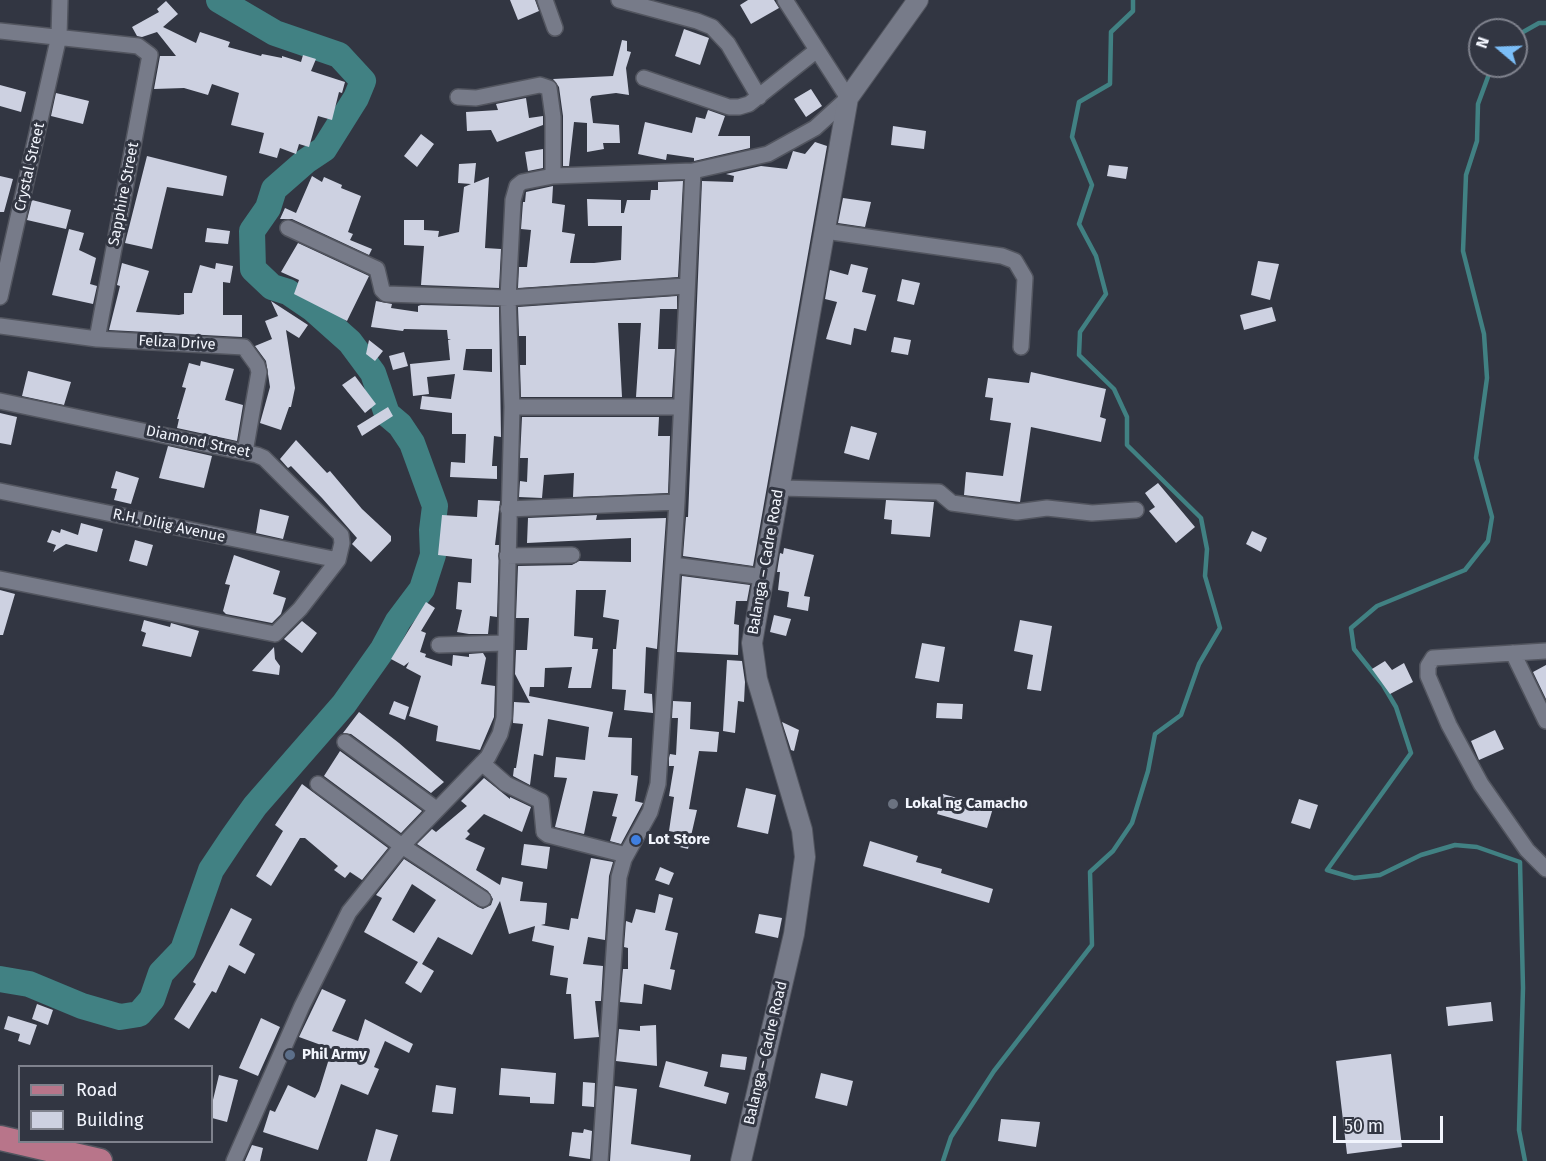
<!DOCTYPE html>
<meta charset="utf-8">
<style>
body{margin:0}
#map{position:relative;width:1546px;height:1161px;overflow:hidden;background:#323642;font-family:"Fira Sans",sans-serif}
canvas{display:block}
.legend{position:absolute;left:18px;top:1065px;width:195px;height:78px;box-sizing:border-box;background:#323642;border:2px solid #7f828d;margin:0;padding:8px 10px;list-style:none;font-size:18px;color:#f2f5fd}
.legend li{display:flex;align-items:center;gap:12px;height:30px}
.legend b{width:30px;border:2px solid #7f828d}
.north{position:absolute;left:1468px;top:18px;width:60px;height:60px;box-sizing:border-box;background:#323642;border:2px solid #7f828d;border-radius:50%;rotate:289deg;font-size:16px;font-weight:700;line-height:24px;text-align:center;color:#f2f5fd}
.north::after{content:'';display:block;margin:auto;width:21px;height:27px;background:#7bbef8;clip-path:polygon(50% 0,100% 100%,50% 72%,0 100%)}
.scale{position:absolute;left:1333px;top:1116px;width:110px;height:27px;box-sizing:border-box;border:3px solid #f2f5fd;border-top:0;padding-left:8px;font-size:18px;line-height:21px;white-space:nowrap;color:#f2f5fd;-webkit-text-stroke:4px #323642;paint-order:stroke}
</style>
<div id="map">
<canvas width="1546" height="1161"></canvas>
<ul class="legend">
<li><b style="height:8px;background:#b8758a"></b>Road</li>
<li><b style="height:16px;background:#cdd1e1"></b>Building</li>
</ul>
<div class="north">N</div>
<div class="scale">50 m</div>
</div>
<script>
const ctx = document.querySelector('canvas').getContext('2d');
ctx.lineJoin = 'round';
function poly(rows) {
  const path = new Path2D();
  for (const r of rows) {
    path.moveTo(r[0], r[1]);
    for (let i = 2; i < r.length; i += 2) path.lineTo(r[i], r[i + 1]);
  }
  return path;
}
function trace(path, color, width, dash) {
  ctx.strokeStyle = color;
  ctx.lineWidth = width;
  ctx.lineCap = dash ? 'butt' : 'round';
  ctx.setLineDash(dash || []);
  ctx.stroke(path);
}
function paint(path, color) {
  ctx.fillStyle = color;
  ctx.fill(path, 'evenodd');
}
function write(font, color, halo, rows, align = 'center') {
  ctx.font = font + ' "Fira Sans",sans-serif';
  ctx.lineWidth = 6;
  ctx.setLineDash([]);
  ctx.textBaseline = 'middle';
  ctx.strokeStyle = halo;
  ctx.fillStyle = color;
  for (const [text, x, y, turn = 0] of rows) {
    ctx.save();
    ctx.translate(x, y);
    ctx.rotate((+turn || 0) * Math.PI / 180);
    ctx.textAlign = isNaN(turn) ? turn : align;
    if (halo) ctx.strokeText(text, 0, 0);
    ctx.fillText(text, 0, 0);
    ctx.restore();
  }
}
const stream = poly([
 [1516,36,1539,23,1546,23],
 [1492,66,1478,104,1477,141,1466,175,1463,251,1484,334,1487,378,1476,458,1492,517,1488,541,1465,570,1377,606,1351,628,1354,649,1383,685,1396,707,1411,753,1327,870,1354,878,1380,875,1421,855,1455,845,1477,847,1520,862,1523,988,1519,1130,1525,1161],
 [943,1161,951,1137,994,1071,1092,945,1090,872,1113,851,1132,823,1148,771,1155,734,1181,715,1199,664,1220,628,1205,576,1207,549,1201,518,1127,445,1127,417,1114,389,1079,355,1080,332,1106,294,1096,256,1079,224,1092,185,1072,137,1079,102,1110,84,1111,32,1133,11,1133,0]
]);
const river = poly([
 [0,979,29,984,82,1006,120,1017,139,1014,152,999,161,973,183,950,211,870,233,837,255,806,344,704,383,649,398,621,422,589,433,555,432,530,435,506,412,443,400,425,387,414,373,373,350,342,313,309,288,292,272,287,253,269,252,231,268,208,274,189,306,161,324,149,356,98,363,81,339,55,275,33,219,0]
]);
const building = poly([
 [510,0,535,0,539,11,518,20],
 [748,0,774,0,779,8,751,24,740,5],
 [166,1,178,14,163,27,196,43,200,32,230,42,228,47,261,56,262,54,282,58,282,56,301,62,303,55,316,59,311,71,345,82,342,93,339,92,332,120,318,116,309,147,299,144,296,154,280,148,277,158,259,153,264,133,231,125,239,93,212,84,208,95,184,88,154,89,160,56,176,56,157,32,142,37,137,36,132,27,159,12,157,9],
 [684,29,709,38,700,65,675,56],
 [622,40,627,41,627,51,631,52,626,68,629,95,616,93,592,96,590,99,593,123,619,125,620,143,603,143,604,149,587,152,587,123,574,122,569,166,563,166,563,116,559,87,553,79,613,76],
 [0,85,26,92,21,112,0,106],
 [811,89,822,106,806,117,794,99],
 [56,93,89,101,83,124,51,116],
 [526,98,529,118,543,116,543,125,497,142,491,130,467,131,466,112,498,110,496,104],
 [708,110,725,116,718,136,750,136,750,148,694,161,694,158,667,154,666,160,638,154,645,122,692,133,696,117,705,119],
 [893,126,926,131,924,149,891,145],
 [421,134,434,144,417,167,404,156],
 [815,142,827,146,753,566,683,556,686,517,688,517,702,181,733,182,734,176,726,174,761,166,787,169,793,151,805,154],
 [543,149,543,168,528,171,525,152],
 [147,156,227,176,223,196,167,187,152,249,125,243],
 [476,163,474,183,489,177,485,248,501,249,499,288,421,285,424,246,404,245,404,220,424,220,424,230,439,231,438,237,459,232,464,187,471,184,458,183,459,164],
 [1109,165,1128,167,1126,179,1107,176],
 [0,176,13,179,4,212,0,212],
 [312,176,322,182,324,177,342,185,341,188,361,196,348,232,353,234,350,240,372,249,369,255,292,219,280,219,285,208,296,213],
 [683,181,678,277,518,288,519,267,527,267,531,230,521,229,523,202,525,202,526,192,553,186,552,203,565,205,562,232,575,234,570,263,594,263,621,260,622,226,588,226,587,199,621,200,621,213,624,213,627,200,650,200,651,190,658,190,658,182],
 [843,198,871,202,865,227,838,223],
 [32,200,71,210,66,229,27,220],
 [207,228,230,231,228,244,205,242],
 [69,229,84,233,79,250,96,258,90,284,97,286,93,304,52,295],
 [298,243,369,276,347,321,294,294,299,280,281,272],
 [1258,261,1279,264,1270,300,1251,295],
 [122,263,149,271,136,312,179,315,184,314,184,293,192,293,200,265,215,269,216,263,233,266,230,283,223,282,223,315,242,315,242,337,109,330,120,286,117,285],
 [851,264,868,268,862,292,876,295,866,331,854,328,851,345,826,339,837,302,825,299,830,270,848,275],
 [902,279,920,283,914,305,897,301],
 [677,296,677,309,660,309,658,349,675,349,672,397,636,397,641,323,618,323,622,397,521,397,520,365,526,365,526,336,519,336,518,307],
 [271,301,308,325,299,338,286,330,295,388,291,407,289,407,281,430,260,423,270,387,266,361,255,346,272,339,265,321,278,316],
 [376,301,392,304,391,308,418,312,418,306,421,305,499,307,501,437,494,436,492,466,497,466,497,479,450,477,451,462,465,463,466,434,452,434,452,413,420,409,422,396,451,399,455,374,427,377,429,394,413,396,410,364,450,360,448,340,451,339,448,339,447,330,404,329,403,331,371,327],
 [466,349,492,349,492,372,463,370],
 [1272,307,1276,321,1244,330,1240,315],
 [894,337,911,340,908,355,891,352],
 [369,340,383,351,375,361,366,354],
 [404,352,408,366,393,370,389,356],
 [201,361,234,369,225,400,243,405,237,441,177,428,179,419,177,419,186,388,182,387,189,363,200,366],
 [28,371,71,382,64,405,22,396],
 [1031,372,1106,389,1100,417,1106,419,1101,442,1031,427,1020,502,964,495,966,472,1003,476,1011,423,990,420,993,398,985,397,988,378,1029,383],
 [355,376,376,404,365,413,342,385],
 [388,407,393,416,362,436,357,426],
 [0,413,17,417,11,445,0,443],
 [522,417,659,417,658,436,670,436,668,493,573,497,574,473,544,475,542,498,519,497,520,481,527,482,528,458,520,458],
 [851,426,877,433,869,460,844,453],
 [296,440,327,473,330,471,362,509,391,536,391,541,371,562,352,544,357,538,322,498,291,466,288,468,280,459],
 [168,446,212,456,204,488,159,478],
 [116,471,139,478,131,504,114,500,117,489,111,488],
 [1158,483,1195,527,1176,543,1149,511,1155,507,1145,493],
 [478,500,500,501,495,545,499,545,497,617,490,616,488,634,469,634,457,632,462,610,456,609,458,582,471,583,472,559,438,555,442,515,477,517],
 [886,500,934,502,930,537,891,534,892,520,884,519],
 [260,509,289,516,283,539,256,533],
 [597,515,596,520,666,518,657,649,646,647,644,693,652,694,653,713,624,710,626,690,612,689,613,649,616,649,619,620,603,617,606,590,576,590,574,636,593,638,592,649,598,649,591,688,568,688,572,667,545,668,544,687,530,687,529,696,613,712,608,737,632,738,631,775,638,776,635,801,643,803,621,844,610,841,617,817,612,816,618,794,593,791,584,834,555,827,567,778,554,777,556,757,585,760,589,727,548,719,543,756,534,754,530,785,513,776,514,768,516,768,523,724,513,723,514,702,530,703,515,674,516,650,527,650,529,618,516,618,518,566,572,565,579,561,631,562,631,538,527,543,528,518],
 [81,523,103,529,97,552,66,544,53,552,56,545,47,542,52,530,60,533,61,529,78,535],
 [1252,531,1267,538,1261,552,1246,544],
 [135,540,153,545,147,566,129,561],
 [784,548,814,555,804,596,810,597,808,611,787,607,789,592,778,590,780,572,777,572,780,553,783,554],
 [234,555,280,571,273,594,286,598,281,614,272,623,226,614,223,611,230,585,225,584],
 [682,576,750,585,747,601,736,601,734,624,739,625,738,655,677,652],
 [0,590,15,594,3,635,0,635],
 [426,602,435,608,421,631,426,633,420,652,426,654,425,657,452,666,453,655,469,657,469,654,483,653,486,658,481,684,495,686,494,717,480,750,436,741,438,726,409,716,421,676,406,668,409,662,404,666,391,659],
 [774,615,791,619,786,636,770,632],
 [144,620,170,627,171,623,199,631,191,657,142,646,146,633,141,631],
 [1020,620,1052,626,1041,691,1027,689,1033,655,1014,651],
 [302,621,317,633,302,653,284,639],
 [922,643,945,647,939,682,915,678],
 [274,647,275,659,280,666,279,675,252,671],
 [727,660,742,661,745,682,744,702,738,701,735,733,723,731],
 [1385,661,1392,670,1404,663,1413,682,1390,694,1372,669],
 [1546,665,1546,699,1533,672],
 [394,701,409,707,405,720,389,714],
 [673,701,691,702,690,729,719,732,717,752,699,751,689,809,697,810,688,849,676,846,679,833,669,831,674,797,669,796,674,766,669,766,669,758,670,754,676,755,678,718,672,718],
 [937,703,963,704,962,719,936,718],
 [359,712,399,743,444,782,431,793,351,734,343,733],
 [782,722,799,730,794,751,791,750],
 [1495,730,1504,749,1479,760,1471,741],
 [340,751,422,811,401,833,324,776],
 [484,778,510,799,510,797,531,807,522,832,484,814,467,831,470,834,465,839,485,848,476,870,500,885,502,877,523,882,520,901,547,903,545,924,541,925,569,930,571,918,578,919,591,858,613,862,609,876,605,940,588,937,583,964,603,966,601,1001,595,1001,599,1037,574,1039,571,994,566,994,568,978,550,975,554,946,532,941,535,926,509,934,500,901,472,955,438,937,422,964,434,971,421,993,405,983,418,962,364,932,382,898,376,895,404,859,478,907,483,909,491,905,493,899,488,891,417,844,432,829,436,832,467,806,461,801],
 [412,884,436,900,414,933,392,920],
 [302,784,388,848,362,880,350,872,345,878,334,870,338,866,305,838,300,838,271,886,256,876,283,831,275,825],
 [746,788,776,795,768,834,737,827],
 [943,794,993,808,987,828,937,814],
 [1299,799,1318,805,1310,829,1291,823],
 [870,841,918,856,916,862,942,869,941,873,993,889,989,903,863,866],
 [524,844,550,847,547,869,521,865],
 [660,867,674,873,669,885,655,880],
 [659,894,673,898,665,930,678,933,670,969,675,970,671,990,644,984,642,1004,620,1002,623,969,628,969,628,948,624,947,626,921,632,923,636,909,655,913],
 [231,908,252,919,239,945,255,954,245,974,229,965,216,993,212,991,189,1029,174,1019,196,984,193,982],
 [759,914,782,918,778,938,755,933],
 [322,989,346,1000,332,1031,358,1041,365,1019,413,1044,409,1053,385,1041,374,1067,379,1069,368,1095,341,1084,318,1150,263,1132,270,1110,275,1112,288,1085,315,1098,319,1091,332,1049,299,1037],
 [1491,1002,1493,1021,1448,1026,1446,1007],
 [37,1004,53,1010,48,1025,32,1019],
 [8,1016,37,1025,30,1045,18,1041,20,1034,4,1029],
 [261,1018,280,1027,258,1076,239,1068],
 [656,1025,657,1066,616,1061,619,1029,640,1031,640,1026],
 [722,1054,747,1057,745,1070,720,1067],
 [1391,1054,1402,1147,1347,1154,1336,1061],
 [666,1061,708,1072,704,1086,729,1093,726,1104,659,1087],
 [501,1068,556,1073,554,1104,530,1103,530,1097,499,1095],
 [821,1073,853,1081,847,1106,815,1098],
 [219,1075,238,1080,227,1122,212,1118,212,1104],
 [583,1082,595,1083,594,1107,582,1106],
 [436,1085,456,1088,453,1114,432,1112],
 [615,1086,637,1089,631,1144,691,1155,690,1161,610,1161],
 [1001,1119,1040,1122,1036,1147,998,1141],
 [376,1129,398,1135,390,1161,367,1161],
 [584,1129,592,1131,590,1159,569,1156,572,1132,583,1133],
 [252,1145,263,1148,260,1161,245,1161]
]);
const minor = poly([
 [545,0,555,28],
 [619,0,697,21,712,27,728,44,759,97],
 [0,31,138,46,150,55,97,339],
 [644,78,729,107,739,107,749,104,817,50],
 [458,97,476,98,540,85,549,88,553,117,553,176],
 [288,228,377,269,382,290,386,294,508,298,513,200,517,186,522,182,553,176,693,171],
 [825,231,1002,256,1015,261,1025,278,1021,347],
 [0,297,59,36,60,0],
 [0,326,97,339,244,347,257,365,259,372,245,452],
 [0,401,257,455,264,458,341,535,342,543,338,560,300,609,275,634,0,579],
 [512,407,681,407],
 [780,488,939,492,952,503,1017,512,1047,508,1092,513,1136,510],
 [0,491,338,560],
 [508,509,677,502],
 [507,556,572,555],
 [673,565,764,577],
 [439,645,506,643],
 [1546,651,1433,658,1428,666,1428,676,1449,725,1481,784,1527,850,1546,869],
 [1513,653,1546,721],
 [345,742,436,809],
 [482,763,506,784,541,801,544,832,548,835,626,855],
 [318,784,402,846,483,899],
 [234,1161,302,1006,349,912,402,846,488,757,500,734,504,718,512,407,508,298,686,286],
 [600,1161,619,877,624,859,650,812,658,784,677,502,693,171,768,154,815,128,848,98,785,0]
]);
const tertiary = poly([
 [741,1161,794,934,805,857,802,830,757,679,752,643,848,98,918,0]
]);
const primary = poly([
 [0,1138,100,1161]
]);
const markers = [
 [893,804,6,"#6b7280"],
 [636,840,6,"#3f7fe0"],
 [290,1055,6,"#5c6f8a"]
];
const streetNames = [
 ["Crystal Street",30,167,-77],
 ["Sapphire Street",124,194,-79],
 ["Feliza Drive",177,343,3],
 ["Diamond Street",198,442,12],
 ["R.H. Dilig Avenue",169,526,12],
 ["Balanga – Cadre Road",766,562,-80],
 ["Balanga – Cadre Road",766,1053,-77]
];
const poiNames = [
 ["Lokal ng Camacho",905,804],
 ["Lot Store",648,840],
 ["Phil Army",302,1055]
];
trace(stream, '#418183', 4.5);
trace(river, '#418183', 26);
paint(building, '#cdd1e1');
trace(minor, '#52555f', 18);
trace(tertiary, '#52555f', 22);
trace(primary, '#52555f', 27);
trace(minor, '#777b89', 15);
trace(tertiary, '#777b89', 20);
trace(primary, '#b8758a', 24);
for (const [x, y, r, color] of markers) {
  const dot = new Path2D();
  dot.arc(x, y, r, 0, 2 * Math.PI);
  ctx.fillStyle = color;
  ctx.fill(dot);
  trace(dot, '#323642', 2);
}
write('15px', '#f2f5fd', '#323642', streetNames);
write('bold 15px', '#f2f5fd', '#323642', poiNames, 'left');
</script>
